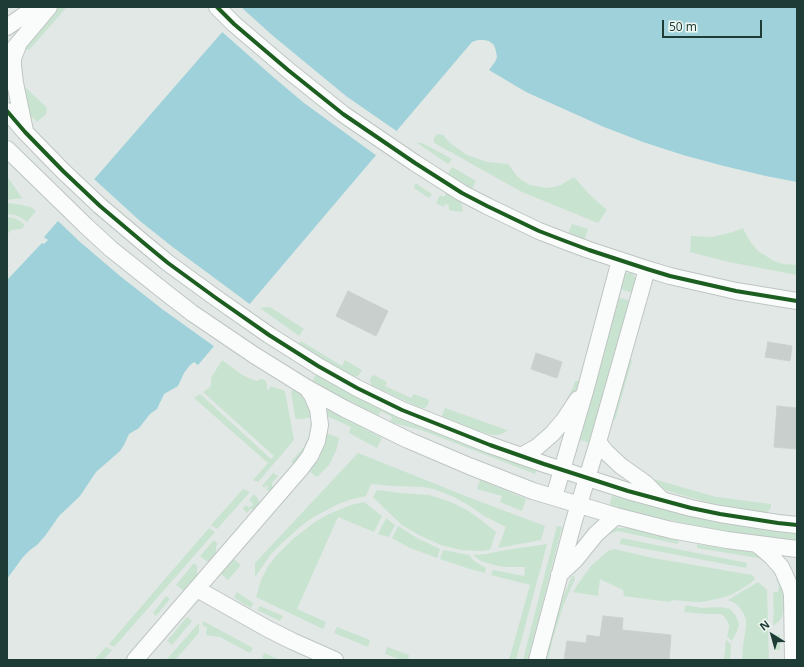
<!DOCTYPE html>
<style>
body{margin:0}
#map{position:relative;width:804px;height:667px;overflow:hidden;background:#e1e8e5;font-family:"Noto Sans",sans-serif}
canvas{display:block}
.frame{position:absolute;inset:0;border:8px solid #1e3c35;pointer-events:none}
.north{position:absolute;left:752px;top:615px;width:40px;height:40px;-webkit-text-stroke:3px #eff8f3;paint-order:stroke;rotate:323deg;font-size:11px;font-weight:700;line-height:16px;text-align:center;color:#1e3c35}
.north::after{content:'';display:block;margin:auto;width:14px;height:18px;background:#1e3c35;clip-path:polygon(50% 0,100% 100%,50% 72%,0 100%)}
.scale{position:absolute;left:662px;top:20px;width:100px;height:18px;box-sizing:border-box;border:2px solid #1e3c35;border-top:0;padding-left:5px;font-size:12px;line-height:14px;white-space:nowrap;color:#1e3c35;-webkit-text-stroke:3px #eff8f3;paint-order:stroke}
</style>
<div id="map">
<canvas width="804" height="667"></canvas>
<div class="frame"></div>
<div class="north">N</div>
<div class="scale">50 m</div>
</div>
<script>
const ctx = document.querySelector('canvas').getContext('2d');
ctx.lineJoin = 'round';
function paint(path, color) {
  ctx.fillStyle = color;
  ctx.fill(path, 'evenodd');
}
function poly(rows) {
  const path = new Path2D();
  for (const r of rows) {
    path.moveTo(r[0], r[1]);
    for (let i = 2; i < r.length; i += 2) path.lineTo(r[i], r[i + 1]);
  }
  return path;
}
function trace(path, color, width, dash) {
  ctx.strokeStyle = color;
  ctx.lineWidth = width;
  ctx.lineCap = dash ? 'butt' : 'round';
  ctx.setLineDash(dash || []);
  ctx.stroke(path);
}
const green = poly([
 [55,7,66,8,29,50,25,48,17,57],
 [24,86,47,108,46,114,37,122,28,113],
 [438,134,443,135,450,143,467,155,487,162,508,164,517,176,523,181,530,185,546,188,554,187,561,185,574,177,589,194,607,210,598,223,522,192,436,144,434,142,434,137],
 [416,142,424,144,452,159,448,164],
 [452,167,476,181,472,189,447,175],
 [7,176,22,198,7,200],
 [415,183,432,194,429,198,414,188],
 [446,193,460,201,463,209,462,212,449,210,449,205,445,204,444,207,436,203,440,195,444,197],
 [7,203,17,204,31,207,36,211,27,222,22,218,15,215,7,214],
 [7,217,14,218,20,221,25,225,21,229,12,230,7,234],
 [572,224,588,229,585,239,568,234],
 [743,228,747,236,752,244,758,251,774,261,783,264,797,265,797,275,729,262,690,252,691,236,712,237,733,232],
 [628,273,631,273,636,278,636,281,633,293,620,289,623,277,625,274],
 [616,297,631,301,591,443,576,439],
 [270,307,304,329,299,336,260,308],
 [301,341,342,366,345,360,362,370,358,376,352,377,298,345],
 [626,358,632,360,615,420,609,418],
 [222,360,241,374,246,377,257,381,261,379,265,380,267,384,267,389,269,390,270,386,285,391,294,440,258,482,253,480,268,463,194,398,200,394,271,459,274,456,203,392,209,388,211,385,211,378],
 [316,374,537,469,535,474,421,430,390,422,392,417,381,411,378,416,312,382],
 [374,375,387,382,385,386,411,398,414,394,429,400,428,405,425,408,421,408,373,386,371,385,370,380,371,377],
 [575,381,580,381,574,396,569,403,566,400,573,388],
 [293,389,301,394,306,399,314,417,301,419,297,419,295,417,291,392],
 [325,408,382,438,377,448,349,433,351,427,325,415],
 [445,408,507,430,504,433,497,435,493,435,478,431,442,416],
 [311,432,312,442,294,464,291,462,303,448],
 [326,433,339,438,338,443,336,451,329,465,317,477,310,472,321,453],
 [358,453,473,499,545,526,541,540,498,548,506,527,484,516,470,506,454,497,434,489,423,487,393,486,371,484,366,496,349,500,336,505,312,518,301,526,281,544,271,554,255,577,255,563],
 [273,473,278,476,272,483,273,490,269,491,266,489,268,487,266,485,264,488,262,486],
 [650,478,716,497,771,504,771,508,767,512,764,513,715,504,692,498,665,490,657,486],
 [480,480,526,499,522,511,500,502,502,496,477,489],
 [243,489,250,492,217,529,211,525],
 [377,490,401,493,429,495,448,501,467,510,481,520,496,532,490,550,480,551,461,550,441,545,421,536,402,525,386,510,373,497],
 [254,494,258,499,260,505,256,510,250,509,247,513,243,509,246,505,249,508,253,504,249,500],
 [612,496,666,509,797,532,797,541,730,532,697,526,609,507],
 [364,502,382,516,374,532,338,517,297,609,326,622,323,629,256,597,261,580,267,568,275,557,294,538,315,522,327,515,351,505],
 [386,518,395,525,389,537,378,534],
 [398,526,417,538,440,549,437,558,410,548,392,538],
 [557,526,562,527,528,660,523,660],
 [209,528,215,532,114,647,109,644],
 [617,528,627,528,679,540,678,544,618,531,611,533,603,538,611,529],
 [621,538,747,563,746,568,620,544],
 [214,540,218,544,216,546,216,554,209,563,200,556],
 [547,544,516,660,509,660,530,585,491,575,493,570,524,576,525,567,504,567,494,565,481,561,473,555,486,554,506,550],
 [697,544,756,553,760,555,771,567,765,562,758,558,697,548],
 [614,549,653,558,752,575,755,579,748,585,731,595,721,598,702,602,693,602,673,600,669,602,624,596,623,590,600,579,598,596,573,592,578,584,591,566,608,551],
 [443,550,469,555,474,561,486,568,485,573,470,569,440,559],
 [234,559,241,565,228,580,220,573],
 [194,563,197,566,197,575,184,591,176,585],
 [572,576,574,576,575,579,563,606,552,642,548,660,545,660,557,614,564,595],
 [780,576,783,588,783,612,781,619,773,626,773,615,774,614,773,592,778,592,779,586,776,579],
 [758,582,767,590,769,660,742,660,743,646,746,626,746,620,744,614,740,608,735,603,728,600],
 [237,592,253,603,251,608,242,603,234,597],
 [166,596,170,599,156,616,153,613],
 [686,605,701,608,721,607,730,609,736,616,739,624,738,629,732,641,727,636,729,628,729,625,726,619,724,616,721,614,706,614,684,612],
 [260,606,283,616,280,621,257,610],
 [187,617,192,621,172,645,167,641],
 [203,621,253,648,250,653,220,637,206,635,207,627,203,626],
 [199,623,199,633,175,660,166,660],
 [337,627,370,640,368,647,334,633],
 [773,635,780,635,780,650,774,650,774,640,773,640],
 [726,640,731,644,730,660,724,660],
 [106,647,112,650,103,660,94,660],
 [387,647,409,655,408,660,402,660,385,654],
 [264,653,280,660,267,660,262,658]
]);
const water = poly([
 [244,7,797,7,797,182,766,176,724,166,683,155,643,142,604,127,526,92,489,70,495,62,497,57,496,51,494,45,489,41,484,40,478,40,472,42,198,365,194,362,190,365,184,373,178,386,164,394,157,409,150,414,139,428,129,434,124,445,120,451,96,472,80,496,59,516,45,536,37,545,30,550,23,557,7,579,7,280,42,243,44,244,48,240,44,237]
]);
const pier = poly([
 [241,7,272,35,346,96,398,132,377,156,304,103,272,76,221,31],
 [93,178,140,221,174,248,251,305,215,347,162,309,120,276,80,242,57,220]
]);
const building = poly([
 [348,291,388,311,376,336,336,316,348,291],
 [768,342,792,346,790,361,765,357,768,342],
 [536,353,562,362,557,378,531,369,536,353],
 [777,406,797,408,797,449,774,447,777,406],
 [603,616,623,618,622,630,671,635,669,660,564,660,567,641,586,643,587,635,600,637,603,616]
]);
const minor = poly([
 [217,7,234,24,288,70,343,114,415,163,462,193,487,206,539,231,565,241,589,250,647,269,670,276,736,291,797,301],
 [7,27,36,7],
 [19,43,13,58,13,66,15,83,25,131],
 [12,51,49,7],
 [7,111,25,132,63,171,100,206,145,244,168,263,216,298,269,335,318,366,357,388,402,410,490,445,544,464,628,491,691,508,720,514,778,523,797,525],
 [7,149,86,226,111,249,165,292,192,313,254,355,307,388,345,409,408,440,469,466,533,491,616,516,671,530,727,540,797,549],
 [598,442,606,452,621,466,645,483,662,500],
 [521,456,537,447,552,434,564,420,578,399],
 [554,497,586,388,620,260],
 [758,545,770,555,781,567,784,573,790,587,792,594,793,660],
 [559,575,575,560,596,534,616,516],
 [197,589,268,629,292,641,335,660],
 [135,660,301,468,310,456,317,441,320,425,318,409,312,395,307,388],
 [537,660,573,524,598,442,647,269]
]);
const cycleway = poly([
 [217,7,234,24,288,70,343,114,415,163,462,193,487,206,539,231,565,241,589,250,647,269,670,276,736,291,797,301],
 [7,111,25,132,63,171,100,206,145,244,168,263,216,298,269,335,318,366,357,388,402,410,490,445,544,464,628,491,691,508,720,514,778,523,797,525]
]);
paint(green, '#c9e3d1');
paint(water, '#9ed1da');
paint(pier, '#e1e8e5');
paint(building, '#c8cfcc');
trace(building, '#cad1ce', 1);
trace(minor, '#bec5c2', 18);
trace(minor, '#fafcfb', 16);
trace(cycleway, '#1b5e20', 4);
</script>
